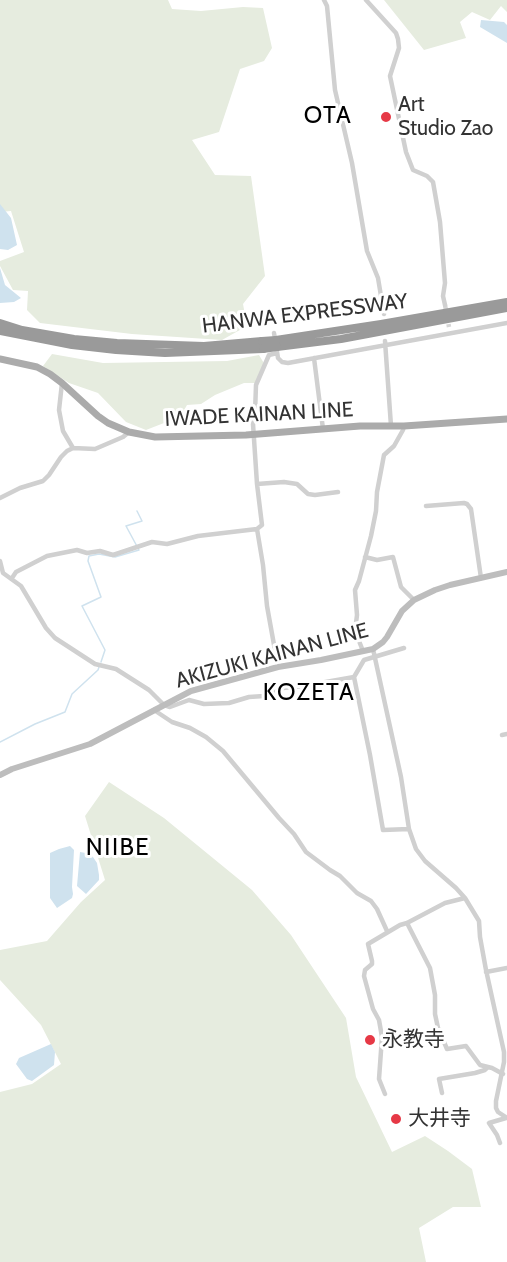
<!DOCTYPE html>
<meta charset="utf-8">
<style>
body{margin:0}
canvas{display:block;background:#fff}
</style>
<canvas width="507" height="1262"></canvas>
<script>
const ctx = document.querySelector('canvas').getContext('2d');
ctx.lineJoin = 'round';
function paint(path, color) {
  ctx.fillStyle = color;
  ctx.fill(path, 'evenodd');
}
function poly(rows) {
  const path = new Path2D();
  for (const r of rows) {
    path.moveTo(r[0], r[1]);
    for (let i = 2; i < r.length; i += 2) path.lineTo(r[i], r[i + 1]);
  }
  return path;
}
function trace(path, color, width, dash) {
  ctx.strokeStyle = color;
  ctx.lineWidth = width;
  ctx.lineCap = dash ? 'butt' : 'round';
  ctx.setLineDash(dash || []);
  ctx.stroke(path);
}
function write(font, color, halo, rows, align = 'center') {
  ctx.font = font + ' Cabin,"Noto Sans JP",sans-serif';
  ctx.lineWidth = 6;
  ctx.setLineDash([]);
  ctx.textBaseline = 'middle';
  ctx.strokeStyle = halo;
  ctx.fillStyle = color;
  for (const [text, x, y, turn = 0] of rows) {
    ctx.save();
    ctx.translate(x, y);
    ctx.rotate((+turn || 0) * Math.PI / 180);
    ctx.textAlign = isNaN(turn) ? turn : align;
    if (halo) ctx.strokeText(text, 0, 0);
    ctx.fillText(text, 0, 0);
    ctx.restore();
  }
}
const green = poly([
 [0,0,168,0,172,9,201,11,243,7,263,8,272,48,264,61,240,69,219,132,192,140,215,175,251,176,265,276,243,304,247,326,222,340,132,334,40,323,27,310,28,291,13,290,0,266,0,261,24,252,11,211,0,212],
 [384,0,507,0,507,12,501,6,490,20,472,12,460,22,466,38,424,50],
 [52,354,103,363,227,361,259,355,265,365,257,383,244,383,215,395,201,404,187,405,181,416,167,411,164,423,146,430,126,422,98,393,69,383,43,366],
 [109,782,164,818,252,890,291,935,346,1018,356,1077,392,1152,425,1136,448,1151,472,1169,481,1207,453,1207,419,1228,426,1262,0,1262,0,1092,32,1084,61,1064,41,1025,0,980,0,950,47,941,81,902,105,880,85,816]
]);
const water = poly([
 [481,20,504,22,507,25,507,43,480,27],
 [0,204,11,218,17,245,8,250,0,249],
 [0,268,5,285,21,298,14,302,0,303],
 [70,846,74,850,72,887,73,894,72,898,57,908,50,898,50,853,59,849],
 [80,852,91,854,97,863,99,875,99,880,86,894,77,886],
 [51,1044,55,1052,54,1065,32,1081,27,1079,16,1064,19,1058]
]);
const stream = poly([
 [101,662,105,650,82,606,101,597,88,561,89,556,99,554,115,557,139,550,126,526,142,521,137,511],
 [0,742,35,724,65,712,72,694,98,670,99,667]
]);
const streetTunnel = poly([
 [445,305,449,327]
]);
const street = poly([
 [324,0,327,6,335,90,352,163,367,251,378,278,384,314],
 [366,0,396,33,398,39,399,48,390,76,406,152,413,170,427,176,433,182,440,222,445,283,443,296,445,305],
 [274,333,278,358,282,362,288,363,507,323],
 [385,341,391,426],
 [314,358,323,429],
 [62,383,59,410,63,431,73,448,95,449,123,437,129,432],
 [257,484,253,424,255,413,256,385,269,355,277,353],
 [0,498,20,488,43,481,49,475,61,457,67,451,73,448],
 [426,506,464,503,467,504,471,509,481,578],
 [257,529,263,565,267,606,278,667],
 [365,557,377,560,393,557,401,587,414,600],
 [0,561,3,573,21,586,46,628,55,638,95,664,116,669,149,690,164,705,170,707,189,700,204,704,229,703,249,697,264,696,283,688,303,686,354,677],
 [12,578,16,572,47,556,77,550,87,553,100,551,113,555,152,542,167,544,198,536,257,529,262,525,257,484,284,482,297,484,308,494,315,495,338,492],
 [404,648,364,660,354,677,370,755,383,830,409,829],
 [373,649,401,777,409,829,416,849,425,861,456,888,465,898,479,921,480,937,486,970,504,1052,504,1062,496,1101,496,1108,498,1112,507,1118],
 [363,651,355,631,357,615,355,590,359,581,371,536,376,511,377,492,384,455,394,446,403,430,404,426],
 [155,709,157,712,172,722,190,728,206,737,223,751,279,818,294,834,306,852,330,870,340,876,357,893,371,901,377,909,387,931],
 [502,735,507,734],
 [407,923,430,968,435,995,435,1014,438,1028,447,1049,466,1046,480,1065,492,1068,503,1074],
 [486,972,507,968],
 [442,1093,439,1079,475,1073,485,1070,487,1068],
 [385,1094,379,1079,382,1037,379,1020,373,1009,364,976,365,970,372,964,372,961,368,944,400,925,407,923,445,903,465,898],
 [500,1143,497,1135,489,1123,506,1118]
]);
const secondary = poly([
 [0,775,12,769,90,744,191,691,278,667,321,660,373,649,383,642,387,637,402,611,414,600,435,590,450,585,507,572]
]);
const primary = poly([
 [0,359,37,367,50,374,62,383,98,416,108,423,129,432,155,437,246,435,360,426,404,426,507,419]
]);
const highway = poly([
 [0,323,22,330,74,339,117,343,204,346,262,341],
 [0,331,72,345,116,350,165,353,263,349],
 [276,340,381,324,507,302],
 [277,347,341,339,507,308]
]);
const highwayBridge = poly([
 [262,341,276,340],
 [263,349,277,347]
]);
const markers = [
 [386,117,6,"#e63946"],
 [370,1040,6,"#e63946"],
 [396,1119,6,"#e63946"]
];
const poiNames = [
 ["Art",398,105],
 ["Studio Zao",398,129],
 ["永教寺",382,1040],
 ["大井寺",408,1119]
];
const streetNames = [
 ["HANWA EXPRESSWAY",305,314,-7],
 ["IWADE KAINAN LINE",259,415,-3],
 ["AKIZUKI KAINAN LINE",272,656,-15]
];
const quarterNames = [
 ["OTA",328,116],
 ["KOZETA",309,693],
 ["NIIBE",118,848]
];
paint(green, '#e6ecdf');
paint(water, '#cfe2ee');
trace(stream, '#cfe2ee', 1.5);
trace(streetTunnel, '#d6d6d6', 4.5, [4.5, 2]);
trace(street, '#d0d0d0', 4.5);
trace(secondary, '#bdbdbd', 6);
trace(primary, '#ababab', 7);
trace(highway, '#9a9a9a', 8);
trace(highwayBridge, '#9a9a9a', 8);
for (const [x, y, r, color] of markers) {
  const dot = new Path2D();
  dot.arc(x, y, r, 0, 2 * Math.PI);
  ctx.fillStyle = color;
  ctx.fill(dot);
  trace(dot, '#fff', 2);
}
write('21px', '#333', '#fff', poiNames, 'left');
write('21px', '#333', '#fff', streetNames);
ctx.letterSpacing = '1.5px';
write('24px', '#000', '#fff', quarterNames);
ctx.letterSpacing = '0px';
</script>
